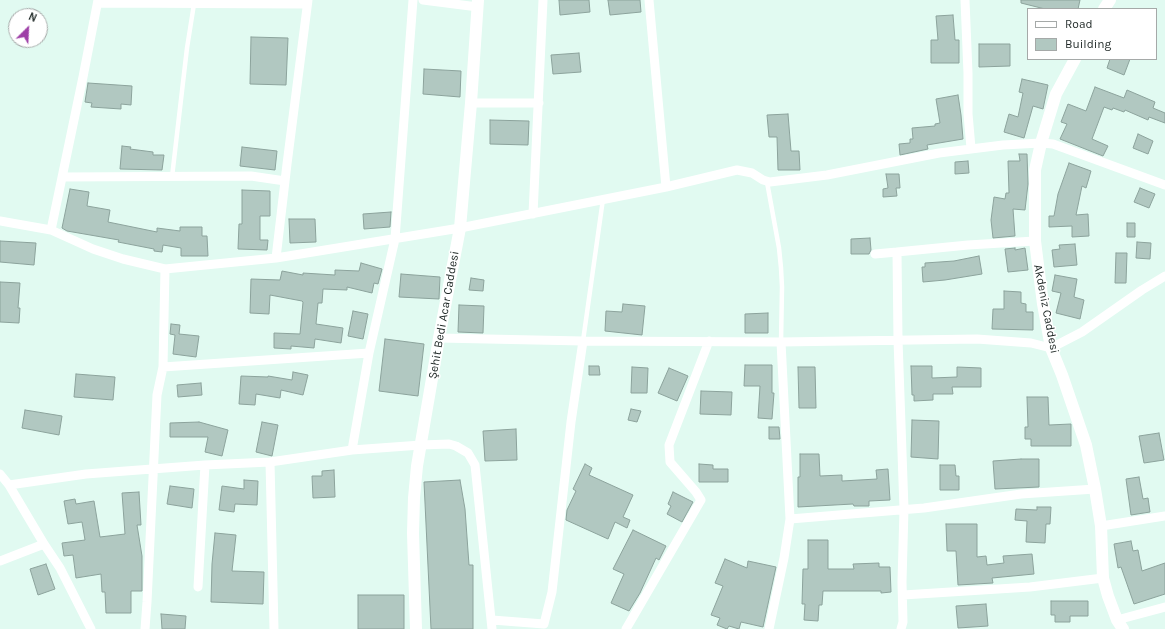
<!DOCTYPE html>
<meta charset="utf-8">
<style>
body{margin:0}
#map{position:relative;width:1165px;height:629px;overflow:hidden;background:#e1faf1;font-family:Karla,sans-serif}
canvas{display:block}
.legend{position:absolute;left:1027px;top:8px;width:130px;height:52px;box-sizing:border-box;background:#fff;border:1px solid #a5a9a8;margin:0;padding:5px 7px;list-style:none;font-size:12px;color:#1e2725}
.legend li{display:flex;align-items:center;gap:8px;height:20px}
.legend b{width:20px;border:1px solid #a5a9a8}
.north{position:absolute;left:8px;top:8px;width:40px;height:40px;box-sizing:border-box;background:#fff;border:1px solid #a5a9a8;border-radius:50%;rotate:24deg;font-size:11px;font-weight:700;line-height:16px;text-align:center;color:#1e2725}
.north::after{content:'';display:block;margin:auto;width:14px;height:18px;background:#9e3fa7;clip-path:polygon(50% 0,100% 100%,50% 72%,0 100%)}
</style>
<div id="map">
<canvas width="1165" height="629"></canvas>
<ul class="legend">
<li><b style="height:5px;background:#fff"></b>Road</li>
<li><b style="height:11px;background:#b1c8c1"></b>Building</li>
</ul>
<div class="north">N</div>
</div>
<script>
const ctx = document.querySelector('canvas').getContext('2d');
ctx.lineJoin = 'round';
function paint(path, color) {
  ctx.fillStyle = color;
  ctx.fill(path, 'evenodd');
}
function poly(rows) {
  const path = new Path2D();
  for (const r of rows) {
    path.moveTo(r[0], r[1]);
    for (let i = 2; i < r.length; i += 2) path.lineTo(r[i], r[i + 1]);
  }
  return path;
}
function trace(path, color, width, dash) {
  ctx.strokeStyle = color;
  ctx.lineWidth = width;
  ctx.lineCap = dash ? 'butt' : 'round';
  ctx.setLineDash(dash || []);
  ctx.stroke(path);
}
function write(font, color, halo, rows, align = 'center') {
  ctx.font = font + ' Karla,sans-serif';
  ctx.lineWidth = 3;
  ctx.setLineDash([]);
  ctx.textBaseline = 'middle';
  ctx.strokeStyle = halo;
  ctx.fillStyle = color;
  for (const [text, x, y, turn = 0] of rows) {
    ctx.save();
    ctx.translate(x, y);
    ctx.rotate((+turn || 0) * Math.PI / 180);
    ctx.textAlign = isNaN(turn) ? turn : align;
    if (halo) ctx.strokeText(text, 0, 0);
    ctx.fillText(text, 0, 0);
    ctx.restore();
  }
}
const building = poly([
 [559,0,589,0,590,12,560,15,559,0],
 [608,0,640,0,641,12,610,15,608,0],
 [1021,0,1080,0,1078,9,1045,9,1021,3,1021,0],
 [953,15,955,40,959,40,959,63,931,63,931,40,938,40,936,16,953,15],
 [251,37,288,38,286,85,250,84,251,37],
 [979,44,1010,44,1010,66,979,67,979,44],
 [579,53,581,72,553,74,551,55,579,53],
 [1110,59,1130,59,1124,75,1107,68,1110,59],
 [424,69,461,71,460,97,423,94,424,69],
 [1022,79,1048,85,1043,109,1033,106,1024,138,1004,132,1009,114,1018,117,1023,93,1019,92,1022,79],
 [88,83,132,86,131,105,121,104,121,109,91,107,92,103,85,102,88,83],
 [1095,87,1124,98,1127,90,1155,102,1153,108,1165,113,1165,123,1149,117,1148,120,1125,110,1124,112,1113,108,1112,110,1104,107,1092,139,1108,146,1103,156,1060,139,1067,124,1061,122,1068,104,1086,111,1095,87],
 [958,95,961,115,963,139,927,145,928,149,900,155,899,144,910,143,910,139,913,139,912,128,935,126,935,124,940,123,936,99,958,95],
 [788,114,791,151,799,151,800,170,778,170,777,137,769,137,767,115,788,114],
 [490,120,529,121,528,145,490,144,490,120],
 [1138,134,1153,141,1148,154,1133,148,1138,134],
 [122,146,131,147,130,149,153,152,153,155,164,155,162,170,120,169,122,146],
 [242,147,277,151,275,170,240,166,242,147],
 [1019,154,1027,154,1028,184,1025,210,1013,209,1015,236,993,238,991,220,994,197,1005,199,1006,193,1009,193,1008,161,1020,161,1019,154],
 [968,161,969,173,955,174,955,162,968,161],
 [1069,163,1091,171,1086,188,1082,186,1076,215,1088,214,1089,236,1072,237,1072,226,1049,227,1049,216,1054,216,1058,194,1069,163],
 [886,174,899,174,900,188,896,188,897,196,883,197,883,189,888,188,886,174],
 [1140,188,1155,194,1149,208,1134,202,1140,188],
 [70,189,89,192,87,206,110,210,108,222,157,232,157,228,180,231,180,227,202,227,202,236,207,236,208,256,181,256,181,248,163,245,162,252,154,251,154,249,118,242,119,240,67,231,62,228,70,189],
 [242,190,270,191,270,216,260,216,260,240,268,240,267,250,238,249,239,224,242,224,242,190],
 [391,212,390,227,364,229,363,214,391,212],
 [289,219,315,219,316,242,290,243,289,219],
 [1127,223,1135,223,1135,237,1127,237,1127,223],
 [870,238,871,250,869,254,851,254,851,239,870,238],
 [0,241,36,243,34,265,0,262,0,241],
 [1137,242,1151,243,1150,259,1136,258,1137,242],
 [1075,244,1077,265,1054,267,1052,250,1060,249,1059,245,1075,244],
 [1015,248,1015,250,1025,248,1028,270,1008,272,1005,249,1015,248],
 [1116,253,1127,253,1126,283,1115,283,1116,253],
 [979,256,982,274,945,280,923,282,922,267,925,267,925,263,954,261,979,256],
 [361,263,382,269,378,284,374,283,372,293,347,287,347,290,323,289,322,303,318,303,316,324,343,328,341,343,315,339,314,348,291,346,291,349,274,348,274,333,300,334,303,302,302,301,270,295,269,314,250,313,251,279,280,280,282,271,303,275,303,273,335,275,335,270,359,271,361,263],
 [401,274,440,277,439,299,399,297,401,274],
 [1055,275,1077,279,1074,297,1084,300,1080,319,1056,313,1061,293,1052,291,1055,275],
 [471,278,484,280,483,291,469,290,471,278],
 [0,282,20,283,18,308,20,308,19,323,0,322,0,282],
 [1004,291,1021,292,1021,303,1026,304,1026,312,1033,312,1033,330,992,329,993,309,1004,309,1004,291],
 [623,304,645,306,642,335,605,331,606,311,622,312,623,304],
 [459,305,484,306,483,333,458,332,459,305],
 [353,311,368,314,363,339,348,336,353,311],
 [768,313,768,333,745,333,745,314,768,313],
 [171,324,180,325,179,334,199,336,196,357,173,354,175,335,170,334,171,324],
 [385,339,424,344,418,396,379,391,385,339],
 [745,365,772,365,772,393,774,393,772,419,758,418,760,386,744,386,745,365],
 [589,366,599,366,600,375,589,375,589,366],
 [911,366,932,366,932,378,957,377,957,367,981,368,981,387,952,387,953,394,933,394,933,400,914,401,914,395,912,395,911,366],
 [632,367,648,368,647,393,631,393,632,367],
 [798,367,815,367,816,408,799,408,798,367],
 [669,368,688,376,677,401,658,393,669,368],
 [293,372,308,375,303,395,281,390,280,398,256,394,255,405,239,404,241,376,268,377,268,376,292,380,293,372],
 [76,374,115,377,113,400,74,397,76,374],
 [201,383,202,395,178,397,177,385,201,383],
 [701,391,732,392,731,415,700,414,701,391],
 [1027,397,1048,397,1049,425,1071,424,1071,446,1031,446,1031,439,1025,439,1025,427,1028,427,1027,397],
 [631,409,641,411,637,422,628,420,631,409],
 [25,410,62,416,59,435,22,428,25,410],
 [912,420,939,421,938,459,911,457,912,420],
 [199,422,228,430,222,456,205,452,208,437,170,437,170,423,199,422],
 [262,422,278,425,272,456,256,452,262,422],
 [769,427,779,427,780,439,769,439,769,427],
 [516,429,517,460,485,461,483,431,516,429],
 [1159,433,1164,460,1144,463,1139,436,1159,433],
 [800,454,819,454,820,476,842,475,842,481,877,479,876,470,888,469,890,500,869,501,869,506,854,506,853,504,798,507,798,477,800,477,800,454],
 [1021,459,1039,459,1039,487,995,489,993,461,1021,459],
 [585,464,592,468,589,475,633,495,623,517,630,520,627,528,615,522,608,539,566,520,567,510,576,491,573,489,585,464],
 [699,464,713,465,713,469,728,469,728,482,699,482,699,464],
 [940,465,955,465,956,476,959,476,959,490,940,490,940,465],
 [334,470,335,497,313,498,312,476,322,476,322,471,334,470],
 [1139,477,1143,499,1148,498,1150,512,1131,515,1126,479,1139,477],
 [244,480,258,481,257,505,235,504,234,512,219,510,222,486,244,489,244,480],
 [460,480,465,509,469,565,473,565,473,629,431,629,424,482,460,480],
 [170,486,194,489,192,508,167,504,170,486],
 [139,492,141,525,137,525,142,556,142,591,131,591,131,613,106,613,105,592,102,592,101,574,76,578,73,555,64,556,62,543,85,540,82,522,68,524,64,501,75,499,76,504,94,501,100,537,125,534,122,493,139,492],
 [673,492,693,502,682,522,667,514,671,506,668,504,673,492],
 [1037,507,1051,507,1050,524,1046,524,1045,543,1026,542,1027,521,1015,520,1016,509,1037,510,1037,507],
 [946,524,977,524,977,557,986,556,987,565,1004,563,1003,556,1032,554,1034,574,992,578,993,583,958,585,956,551,947,551,946,524],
 [633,530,666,546,659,560,656,558,640,593,629,611,611,603,624,574,613,569,633,530],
 [215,533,236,535,232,571,264,572,263,604,211,602,212,564,215,533],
 [808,540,828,540,828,569,854,569,853,564,879,563,879,567,890,567,891,592,881,593,881,591,823,591,822,605,819,605,818,621,804,620,805,604,802,604,803,569,808,569,808,540],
 [1131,541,1133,551,1138,550,1142,571,1165,563,1165,594,1134,604,1121,567,1118,568,1114,544,1131,541],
 [725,559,747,568,748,561,776,567,763,627,741,622,739,629,729,626,727,629,717,625,720,618,711,615,723,586,715,583,725,559],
 [46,564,55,589,38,595,30,569,46,564],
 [358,595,404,595,404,629,358,629,358,595],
 [1051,601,1088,601,1088,616,1070,616,1070,622,1055,622,1055,615,1051,615,1051,601],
 [986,604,988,626,958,628,956,606,986,604],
 [161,614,186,616,185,629,162,629,161,614]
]);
const service = poly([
 [172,177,187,48,194,4],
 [767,182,779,248,781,268,782,287,781,342],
 [583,341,603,199]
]);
const minor = poly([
 [423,0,478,7],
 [649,0,666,187],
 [965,0,968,73,968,114,971,148],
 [98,3,307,4],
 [471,103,539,103],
 [63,177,251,176,285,181],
 [533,214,543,0],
 [0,221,51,230,93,249,123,259,165,269,276,258,460,228,666,187,737,170,752,173,763,180,770,182,827,175,939,153,1003,145,1041,143,1053,144,1165,185],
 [51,230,83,77,98,0],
 [875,254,897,252],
 [276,258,287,164,308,0],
 [439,338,583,341,781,342,977,339,1031,343,1051,348,1082,332,1142,290,1165,276],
 [163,367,165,269],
 [352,450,369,353,395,239,413,0],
 [270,462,274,629],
 [0,474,9,485,44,544,60,568,91,629],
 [9,485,86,474,205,465,270,462,352,450,421,445,449,444,456,446,468,453,475,465,492,629],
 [790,519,924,508,1021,494,1095,489],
 [1101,526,1165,516],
 [0,561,44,544],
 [198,587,205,465],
 [903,595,1030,587,1103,578],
 [492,620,544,624,552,592,571,422,583,341],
 [1117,620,1165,607],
 [145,629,147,602,157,395,163,367,369,353],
 [626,629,701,500,696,492,670,462,669,445,709,341],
 [769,629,784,558,790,519,781,342],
 [901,629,903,622,902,582,904,509,898,340,897,252,968,245,1035,241]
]);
const tertiary = poly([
 [1104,9,1110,0],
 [1075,59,1056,94,1041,143,1035,170,1035,241,1043,304,1051,348,1062,375,1086,445,1095,489,1101,526,1103,578,1108,596,1117,620,1123,629],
 [416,629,413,533,414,498,417,466,439,338,460,228,471,103,478,0]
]);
const streetNames = [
 ["Akdeniz Caddesi",1046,309,79],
 ["Şehit Bedi Acar Caddesi",444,315,-80]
];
paint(building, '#b1c8c1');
trace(building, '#8ca39c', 1);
trace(service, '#fff', 4.5);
trace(minor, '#fff', 9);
trace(tertiary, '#fff', 12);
write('12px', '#1e2725', '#fff', streetNames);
</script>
